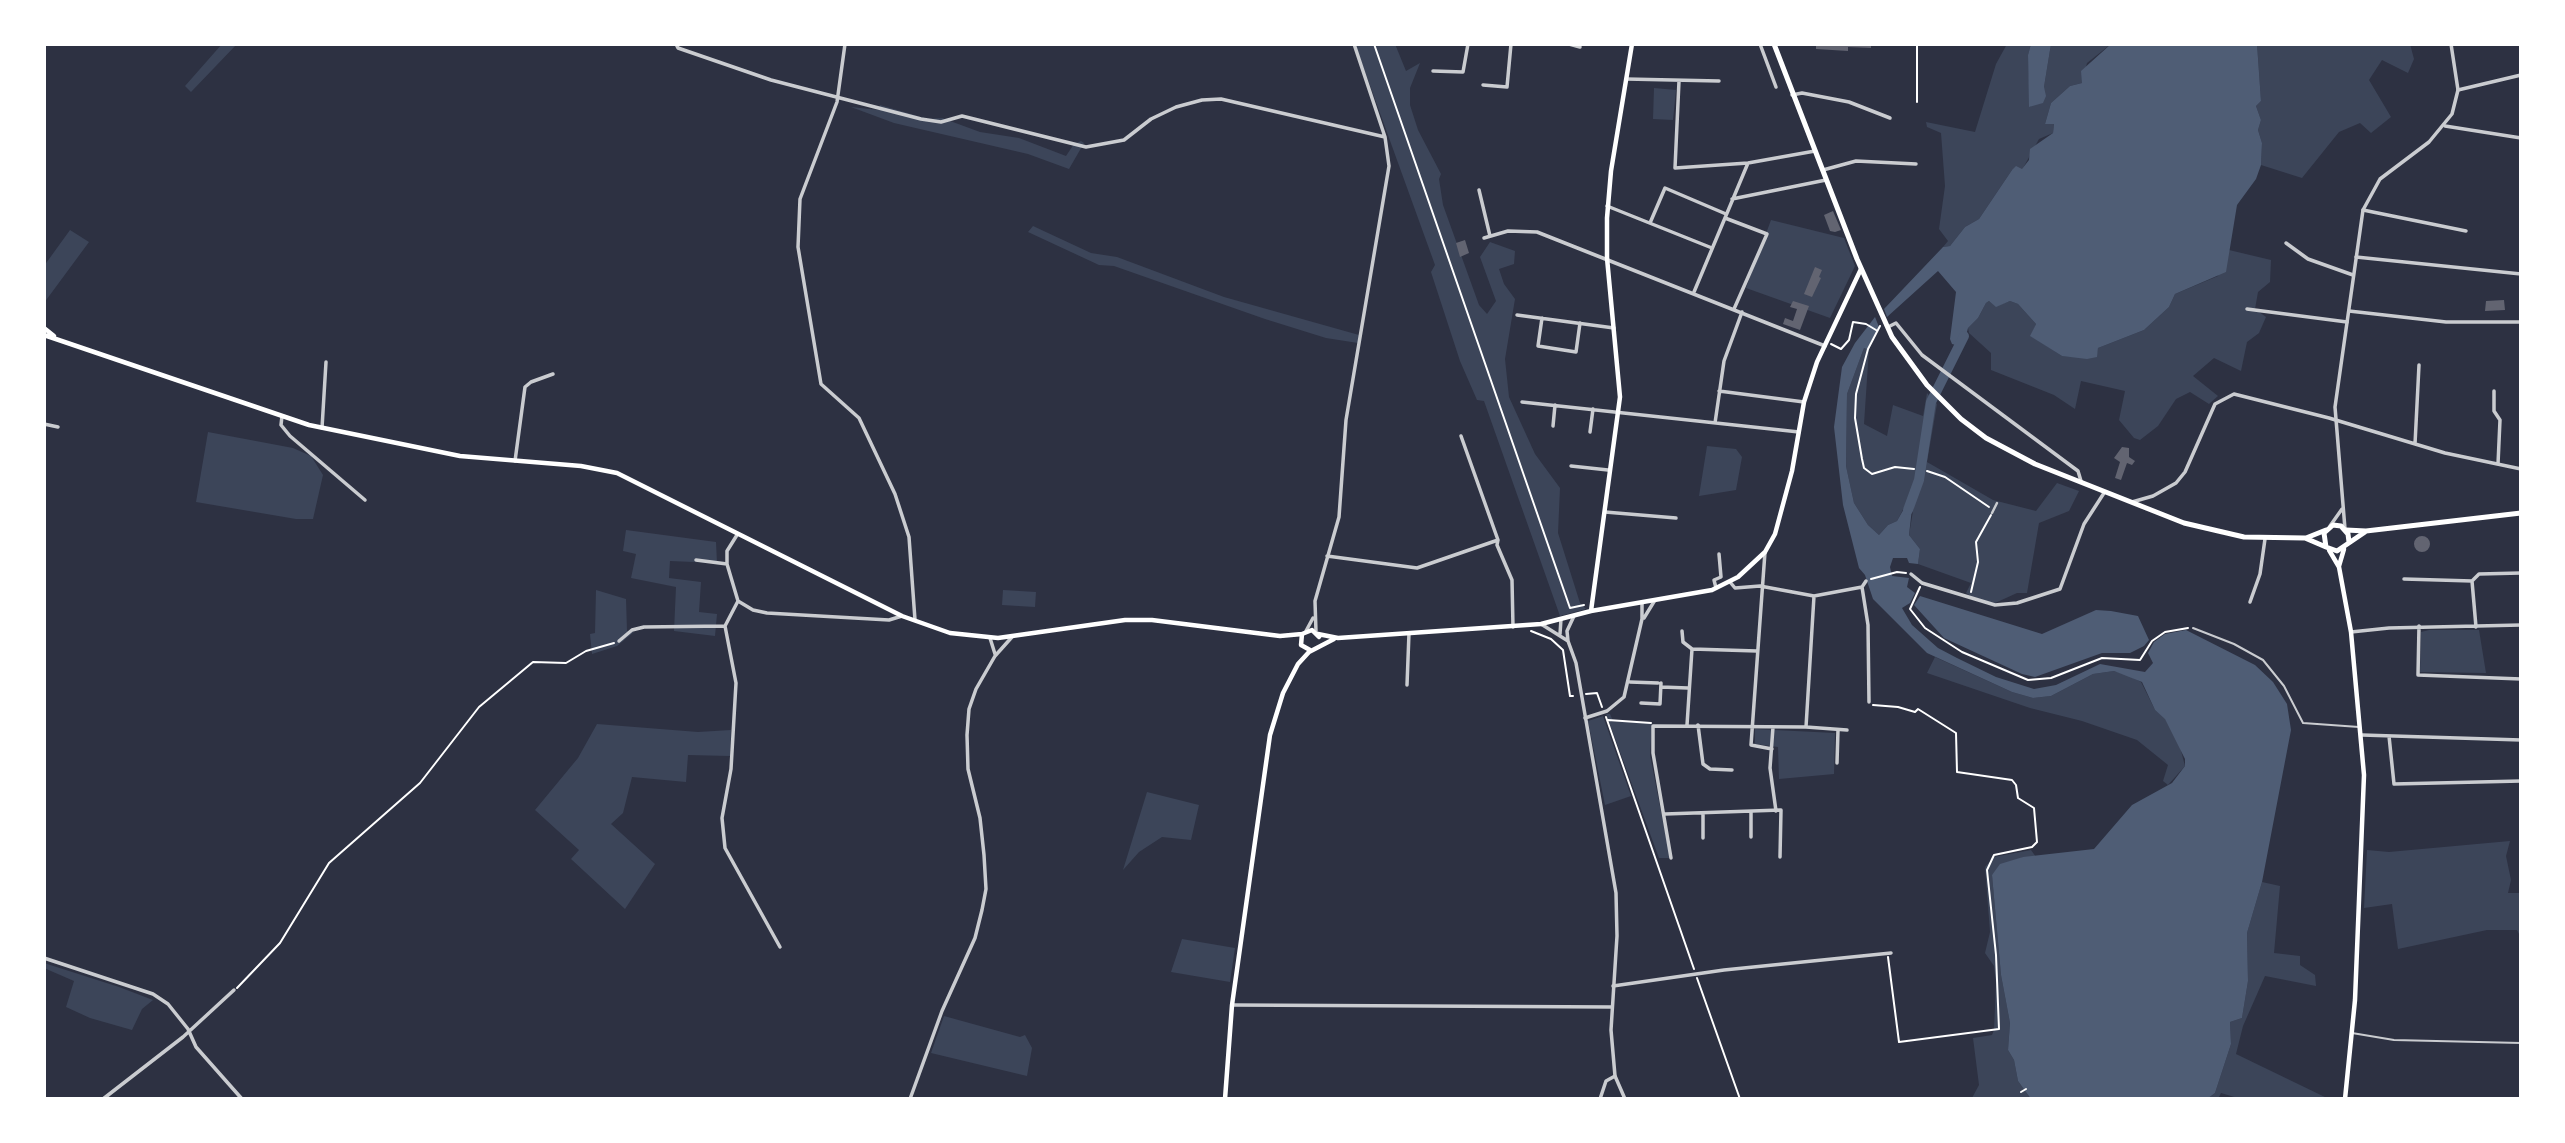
<!DOCTYPE html>
<style>
body{margin:0}
#map{position:relative;width:2565px;height:1143px;overflow:hidden;background:#2d3142;font-family:"Fira Sans",sans-serif}
canvas{display:block}
.frame{position:absolute;inset:0;border:46px solid #fff;pointer-events:none}
</style>
<div id="map">
<canvas width="2565" height="1143"></canvas>
<div class="frame"></div>
</div>
<script>
const ctx = document.querySelector('canvas').getContext('2d');
ctx.lineJoin = 'round';
function paint(path, color) {
  ctx.fillStyle = color;
  ctx.fill(path, 'evenodd');
}
function poly(rows) {
  const path = new Path2D();
  for (const r of rows) {
    if (r.length === 3) {
      path.moveTo(r[0] + r[2], r[1]);
      path.arc(r[0], r[1], r[2], 0, 2 * Math.PI);
      continue;
    }
    path.moveTo(r[0], r[1]);
    for (let i = 2; i < r.length; i += 2) path.lineTo(r[i], r[i + 1]);
  }
  return path;
}
function trace(path, color, width, dash) {
  ctx.strokeStyle = color;
  ctx.lineWidth = width;
  ctx.lineCap = dash ? 'butt' : 'round';
  ctx.setLineDash(dash || []);
  ctx.stroke(path);
}
const green = poly([
 [222,44,237,44,191,92,185,86],
 [1355,44,1395,44,1406,71,1420,63,1410,88,1410,105,1418,130,1441,174,1439,179,1443,205,1479,305,1487,314,1496,301,1480,257,1490,242,1515,251,1514,264,1499,269,1504,284,1515,299,1505,359,1509,397,1535,454,1560,488,1558,533,1580,603,1586,609,1560,616,1484,401,1477,400,1460,361,1431,272,1435,265],
 [2007,44,2031,44,2028,55,2030,107,2044,87,2051,44,2111,44,2087,63,2082,83,2070,86,2051,103,2045,124,2054,124,2053,133,2039,139,2022,170,2012,170,1979,219,1965,227,1950,246,1943,247,1948,241,1939,229,1945,186,1941,133,1927,127,1926,122,1975,132,1996,64],
 [2257,44,2410,44,2414,59,2408,73,2382,60,2369,80,2391,117,2371,133,2360,123,2339,132,2302,178,2261,165,2262,143,2258,130,2261,120,2256,106,2261,101],
 [1654,88,1676,90,1673,120,1653,119],
 [880,105,928,119,942,118,980,132,1019,138,1066,156,1074,144,1081,141,1084,143,1069,169,1028,154,894,123,851,107,879,110],
 [1771,220,1844,238,1855,266,1830,318,1746,288],
 [1033,226,1091,253,1117,257,1224,297,1359,335,1358,343,1326,338,1265,319,1114,266,1099,265,1028,232],
 [70,230,89,242,44,303,44,266],
 [2229,250,2271,260,2270,282,2258,292,2255,309,2266,317,2259,333,2247,342,2241,371,2214,358,2193,376,2218,396,2209,404,2190,392,2176,399,2158,426,2140,440,2134,438,2119,420,2125,391,2081,381,2075,409,2054,395,1991,370,1991,353,1969,333,1968,328,1978,318,1986,303,1989,301,1996,306,2010,301,2018,304,2036,324,2031,336,2062,356,2096,357,2098,348,2144,330,2169,307,2175,294,2218,276],
 [1864,348,1869,349,1864,424,1887,436,1893,405,1923,416,1927,393,1937,404,1927,462,1993,500,2036,511,2057,483,2079,491,2069,511,2039,523,2027,593,2017,593,1995,603,1975,599,1966,593,1971,583,1918,564,1920,549,1909,535,1914,505,1909,498,1897,521,1888,525,1879,535,1868,525,1854,503,1846,466,1847,394],
 [208,432,293,448,311,456,323,475,313,519,296,519,196,502],
 [1707,446,1736,449,1742,457,1736,490,1699,496],
 [626,530,716,542,717,563,670,561,669,578,701,582,699,612,717,614,715,636,674,631,676,587,631,578,636,554,623,551],
 [596,590,626,599,627,631,634,632,617,646,592,654,590,634,595,633],
 [1003,590,1036,592,1035,607,1002,605],
 [2429,630,2479,630,2486,673,2420,672,2421,632],
 [1935,657,2012,692,2033,698,2051,696,2093,674,2114,671,2128,675,2141,682,2155,710,2165,718,2179,743,2185,766,2168,785,2163,781,2168,765,2137,740,2082,721,2030,708,1927,673],
 [1606,714,1610,714,1613,721,1652,723,1650,755,1670,858,1659,858],
 [1603,716,1631,796,1605,805,1588,721],
 [597,724,698,732,731,730,730,756,688,755,686,782,632,777,623,813,611,824,655,864,625,909,571,859,579,850,535,810,578,758],
 [1755,729,1835,733,1834,774,1779,779,1778,747,1755,744],
 [1147,792,1199,805,1191,840,1162,837,1139,852,1123,870],
 [2510,841,2506,856,2511,880,2508,893,2521,893,2521,938,2517,930,2487,930,2398,949,2392,904,2364,908,2367,850,2389,852],
 [2031,850,2036,857,2023,857,1992,875,2001,975,2010,1023,2008,1050,2014,1060,2018,1081,2031,1099,1967,1099,1972,1098,1979,1085,1973,1038,1992,1035,1994,1030,1996,983,1994,966,1985,953,1990,932,1985,867,1994,857],
 [2262,882,2280,886,2274,953,2300,956,2300,965,2315,975,2316,986,2265,976,2243,1026,2236,1054,2329,1099,2241,1099,2221,1093,2218,1099,2207,1099,2215,1093,2231,1044,2230,1022,2242,1018,2248,981,2247,933],
 [1182,939,1235,948,1230,982,1171,972],
 [44,963,119,987,153,1000,142,1009,132,1030,90,1018,66,1007,74,981,44,968],
 [944,1016,1020,1037,1025,1035,1032,1048,1027,1076,931,1053]
]);
const water = poly([
 [2031,44,2051,44,2044,87,2046,96,2043,103,2029,107,2028,55],
 [2111,44,2257,44,2261,101,2256,106,2261,120,2258,130,2262,143,2261,165,2256,179,2237,205,2226,272,2175,294,2169,307,2144,330,2098,348,2097,357,2087,359,2062,356,2030,336,2036,324,2018,304,2010,301,1996,307,1989,301,1986,303,1978,318,1968,328,1963,347,1952,344,1950,339,1956,292,1938,271,1887,317,1884,309,1943,247,1950,246,1965,227,1979,219,2012,170,2016,166,2022,169,2029,160,2030,149,2053,133,2054,124,2045,124,2051,103,2070,86,2082,83,2081,71],
 [1875,317,1879,327,1867,349,1864,348,1847,394,1846,466,1854,503,1868,525,1879,535,1888,525,1897,521,1910,498,1913,499,1909,535,1920,549,1918,564,1909,563,1907,558,1893,558,1890,567,1892,576,1909,578,1907,587,1915,593,1910,603,1902,608,1912,625,1938,648,1957,658,1996,677,2034,689,2056,685,2100,664,2145,672,2153,663,2148,653,2154,642,2165,634,2186,630,2255,665,2273,682,2287,704,2291,730,2262,882,2247,933,2248,981,2242,1018,2230,1022,2231,1044,2215,1093,2207,1099,2031,1099,2018,1081,2014,1060,2008,1050,2010,1023,2001,975,1992,875,2000,864,2023,857,2094,849,2132,805,2172,783,2185,766,2185,759,2165,719,2155,710,2142,682,2114,671,2093,674,2051,696,2033,698,2012,692,1927,653,1873,599,1865,575,1859,568,1843,505,1834,427,1842,367,1855,343],
 [1920,596,2042,634,2096,610,2111,611,2138,616,2149,640,2144,646,2130,653,2102,653,2035,677,2022,674,1944,638,1914,605]
]);
const river = poly([
 [1908,510,1919,480,1931,402,1964,336]
]);
const building = poly([
 [1816,44,1871,44,1871,48,1848,47,1848,51,1816,49],
 [1833,211,1841,230,1835,232,1830,231,1824,215],
 [1465,240,1469,253,1460,257,1456,243],
 [1815,267,1822,270,1819,277,1821,278,1812,297,1804,294],
 [2504,300,2505,310,2485,311,2486,301],
 [1793,301,1809,306,1800,330,1783,324,1785,318,1793,321,1797,309,1790,307],
 [2122,447,2129,448,2129,457,2135,461,2132,465,2127,463,2121,480,2115,478,2120,462,2114,458],
 [2422,544,8]
]);
const path = poly([
 [1374,44,1570,608,1584,605],
 [1917,102,1917,44],
 [1880,326,1868,349,1856,394,1855,418,1862,459,1864,468,1872,474,1895,467,1914,469],
 [1831,344,1841,349,1849,340,1853,322,1866,324,1876,330],
 [1927,471,1945,477,1989,507],
 [1871,579,1897,572,1906,573],
 [1920,587,1910,609,1925,628,1962,652,2028,680,2051,678,2102,658,2140,660,2152,641,2165,632,2188,628],
 [1971,592,1978,562,1976,542,1991,515],
 [1531,631,1551,639,1563,650,1570,696,1573,696],
 [1586,694,1597,693,1602,707],
 [1873,705,1898,707,1915,712,1918,709,1956,733,1957,772,2012,780,2016,785,2018,798,2034,808,2037,842,2032,847,1994,855,1987,870,1996,955,1999,1029,1899,1042,1888,957],
 [1606,717,1694,969],
 [1608,720,1651,723],
 [1697,978,1740,1099],
 [237,988,280,943,329,863,420,783,479,707,533,662,566,663,586,651,614,643],
 [2021,1092,2026,1089]
]);
const service = poly([
 [2193,628,2234,644,2263,660,2284,686,2303,723,2359,727],
 [2352,1033,2394,1040,2521,1043]
]);
const pedestrian = poly([
 [1992,513,1997,503]
]);
const minor = poly([
 [676,44,678,48,771,80,921,119,941,122,962,116,1086,147,1124,140,1151,119,1176,107,1202,100,1221,99,1385,137],
 [845,44,837,102,800,199,798,247,821,384,859,418,895,494,909,537,915,620],
 [1569,44,1580,47],
 [1760,44,1776,87],
 [1433,71,1463,72,1468,44],
 [1626,79,1719,81],
 [1679,81,1675,168,1748,163,1815,151],
 [1483,85,1507,87,1511,44],
 [2458,90,2521,75],
 [1792,95,1802,93,1849,102,1890,118],
 [2445,126,2521,138],
 [1823,170,1856,161,1916,164],
 [1479,190,1490,236],
 [1732,199,1826,180],
 [1607,206,1712,248],
 [2363,210,2466,231],
 [1725,218,1767,234,1734,309],
 [1650,223,1665,188,1726,214],
 [1484,238,1508,231,1537,232,1825,346],
 [2286,243,2308,259,2353,275],
 [2356,257,2521,274],
 [1694,292,1748,163],
 [2247,309,2347,322],
 [2349,311,2446,322,2521,322],
 [1517,315,1614,328],
 [1542,318,1538,346,1576,352,1580,323],
 [1888,327,1896,323,1922,355,2078,471,2081,481],
 [1719,391,1804,402],
 [2494,391,2494,411,2500,420,2498,464],
 [1522,402,1799,432],
 [282,416,281,425,290,436,365,500],
 [1715,423,1724,361,1742,312],
 [44,424,58,427],
 [1553,426,1555,405],
 [322,428,326,362],
 [1590,432,1593,409],
 [1461,436,1498,540,1497,545,1512,580,1513,627],
 [2415,444,2419,365],
 [515,461,525,387,531,382,553,374],
 [1571,466,1608,470],
 [2132,502,2153,496,2176,483,2185,472,2215,404,2234,394,2329,418,2445,453,2521,469],
 [1605,512,1676,518],
 [1765,552,1751,745,1772,749],
 [1327,556,1417,568,1498,540],
 [696,560,727,564],
 [1911,574,1922,583,1995,605,2017,603,2060,589,2084,524,2104,493],
 [2404,579,2472,581],
 [1730,582,1735,588,1760,586,1814,596,1862,587,1866,581],
 [1862,587,1868,625,1869,702],
 [1716,588,1714,580,1721,577,1719,554],
 [738,601,753,610,767,613,889,620,902,616],
 [2250,602,2260,574,2265,539],
 [1644,618,1655,600],
 [725,626,736,683,731,769,722,818,725,848,780,947],
 [2419,626,2418,675,2521,679],
 [2476,627,2472,581,2479,574,2521,573],
 [1306,631,1313,618],
 [1682,631,1683,642,1692,649],
 [1316,632,1315,601,1339,517,1346,420,1389,166,1385,137,1354,44],
 [2351,632,2389,628,2521,625],
 [990,638,995,654],
 [619,641,632,630,644,627,725,626,738,601,727,564,727,551,737,535],
 [1630,682,1658,683],
 [1407,685,1409,633],
 [1661,687,1688,688],
 [1641,703,1660,704,1661,683],
 [1585,718,1607,711,1624,697,1642,619,1642,603],
 [1687,725,1692,649,1757,651],
 [1698,725,1703,764,1710,769,1732,770],
 [1773,727,1770,768,1776,811],
 [1806,727,1847,730],
 [2362,735,2521,740],
 [2389,736,2394,784,2521,781],
 [1837,763,1838,730],
 [1703,813,1703,838],
 [1665,814,1781,810,1780,857],
 [1751,837,1751,812],
 [1671,858,1653,753,1653,726,1806,727,1814,596],
 [44,958,153,994,168,1004,188,1029,196,1047,242,1099],
 [1613,986,1724,970,1891,953],
 [1233,1005,1612,1007],
 [103,1099,183,1037,234,990],
 [910,1099,942,1011,975,938,982,910,986,889,984,855,980,818,968,769,967,735,969,709,976,689,995,656,1012,637],
 [1600,1099,1606,1081,1615,1076]
]);
const tertiary = poly([
 [2330,526,2342,509],
 [2345,529,2335,407,2363,210,2380,179,2429,142,2452,114,2458,90,2451,44],
 [1574,616,1567,631,1568,641,1576,663,1616,893,1617,936,1611,1030,1615,1076,1625,1099],
 [1541,624,1568,641],
 [1560,634,1561,619]
]);
const secondary = poly([
 [44,328,54,336],
 [44,335,309,425,460,456,581,466,617,473,902,616,950,633,998,638,1125,620,1152,620,1280,636,1302,634],
 [2329,550,2339,567,2351,632,2364,775,2355,1000,2345,1099],
 [2339,566,2344,549],
 [1591,611,1620,397,1607,258,1607,218,1611,171,1632,44],
 [1318,634,1338,638,1541,624,1591,611,1712,590,1738,577,1765,552,1775,534,1792,471,1804,402,1817,362,1861,269],
 [1310,650,1301,645,1302,634,1312,630,1319,637],
 [1225,1099,1232,1005,1270,735,1283,693,1298,664,1309,652,1334,639]
]);
const primary = poly([
 [1774,44,1857,259,1892,337,1927,385,1961,419,1986,438,2035,464,2184,523,2244,537,2305,538,2326,547],
 [2346,530,2366,531,2521,513],
 [2306,538,2326,530],
 [2349,542,2348,534,2341,526,2333,525,2324,533,2326,547,2337,551,2365,532]
]);
paint(green, '#3c4559');
paint(water, '#4f5d75');
trace(river, '#4f5d75', 10);
paint(building, '#626471');
trace(path, '#fff', 2);
trace(service, '#caccd0', 2);
trace(pedestrian, '#caccd0', 2.5);
trace(minor, '#caccd0', 3.5);
trace(tertiary, '#caccd0', 3.5);
trace(secondary, '#fff', 4.5);
trace(primary, '#fff', 5);
</script>
